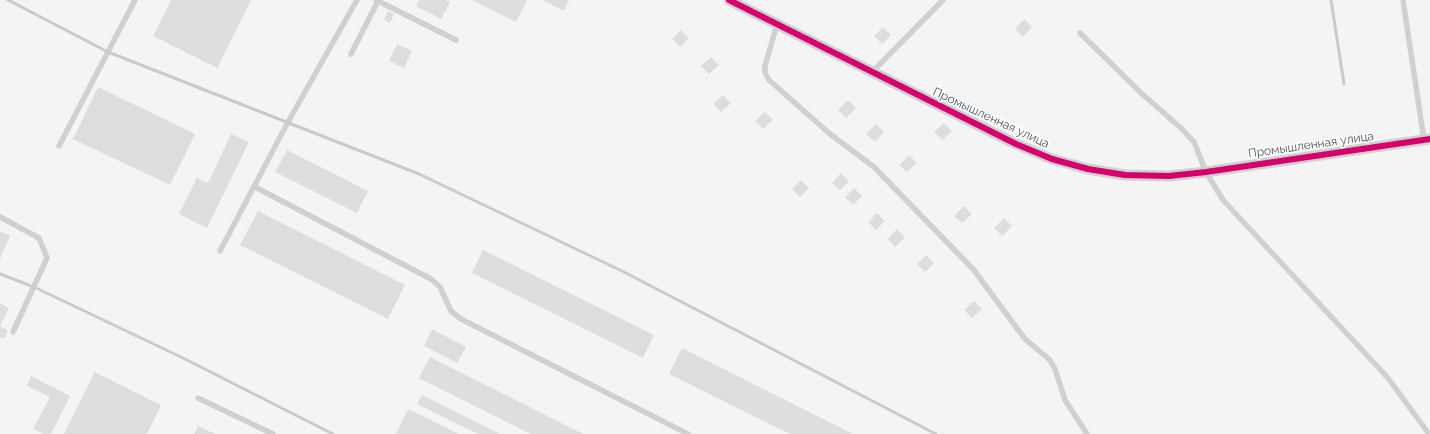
<!DOCTYPE html>
<meta charset="utf-8">
<style>
body{margin:0}
canvas{display:block;background:#f4f4f4}
</style>
<canvas width="1430" height="434"></canvas>
<script>
const ctx = document.querySelector('canvas').getContext('2d');
ctx.lineJoin = 'round';
function paint(path, color) {
  ctx.fillStyle = color;
  ctx.fill(path, 'evenodd');
}
function poly(rows) {
  const path = new Path2D();
  for (const r of rows) {
    path.moveTo(r[0], r[1]);
    for (let i = 2; i < r.length; i += 2) path.lineTo(r[i], r[i + 1]);
  }
  return path;
}
function trace(path, color, width, dash) {
  ctx.strokeStyle = color;
  ctx.lineWidth = width;
  ctx.lineCap = dash ? 'butt' : 'round';
  ctx.setLineDash(dash || []);
  ctx.stroke(path);
}
function write(font, color, halo, rows, align = 'center') {
  ctx.font = font + ' Raleway,sans-serif';
  ctx.lineWidth = 3;
  ctx.setLineDash([]);
  ctx.textBaseline = 'middle';
  ctx.strokeStyle = halo;
  ctx.fillStyle = color;
  for (const [text, x, y, turn = 0] of rows) {
    ctx.save();
    ctx.translate(x, y);
    ctx.rotate((+turn || 0) * Math.PI / 180);
    ctx.textAlign = isNaN(turn) ? turn : align;
    if (halo) ctx.strokeText(text, 0, 0);
    ctx.fillText(text, 0, 0);
    ctx.restore();
  }
}
const building = poly([
 [171,0,251,0,217,68,153,36],
 [419,0,445,0,450,2,441,19,416,6],
 [472,0,527,0,516,22],
 [542,0,569,0,564,11],
 [388,11,394,14,390,23,384,20],
 [1024,19,1032,27,1023,37,1015,29],
 [883,27,891,35,882,44,874,36],
 [681,30,689,38,680,47,672,39],
 [397,44,412,51,404,68,389,61],
 [711,57,719,65,709,74,701,66],
 [98,87,195,134,170,185,73,139],
 [723,95,731,103,721,112,713,104],
 [848,100,856,108,846,118,838,110],
 [765,112,773,120,763,129,755,121],
 [944,123,952,131,942,140,934,132],
 [876,124,884,132,875,142,866,134],
 [231,134,249,142,207,228,179,214,197,178,208,183],
 [287,150,368,191,357,213,275,172],
 [909,155,917,163,907,172,899,165],
 [841,173,849,181,840,190,832,183],
 [801,180,809,188,800,197,792,189],
 [854,188,862,196,853,205,845,197],
 [964,206,972,214,962,223,954,216],
 [258,211,405,285,388,319,240,245],
 [877,213,885,221,876,230,868,222],
 [1004,218,1012,226,1002,236,994,228],
 [897,229,905,237,895,247,888,239],
 [0,231,10,236,0,259],
 [483,250,654,335,643,358,472,273],
 [926,255,934,263,925,272,917,264],
 [974,301,982,309,972,318,964,310],
 [0,303,9,308,0,326,8,330,4,339,0,337],
 [432,329,466,347,457,363,424,346],
 [682,348,853,434,790,434,669,374],
 [430,357,583,434,531,434,419,378],
 [95,372,161,405,147,434,64,434],
 [31,376,70,396,51,434,44,434,33,429,50,397,27,386],
 [422,395,500,434,478,434,417,404],
 [408,409,459,434,396,434],
 [198,426,215,434,194,434]
]);
const service = poly([
 [376,0,456,40],
 [1403,0,1424,140],
 [777,24,765,66,765,73,769,80,830,134,874,167,973,269,1025,339,1050,360,1055,369,1065,400,1087,434],
 [1080,33,1139,91,1182,129,1194,142,1206,172,1223,200,1388,378,1429,434],
 [351,54,378,1],
 [872,72,943,0],
 [59,146,135,0],
 [255,187,431,279,440,287,451,311,461,319,688,434],
 [0,217,39,238,47,258,13,332],
 [220,251,288,122,357,0],
 [198,398,273,434]
]);
const minor = poly([
 [729,0,1016,144,1052,159,1088,169,1125,175,1169,176,1206,172,1430,139]
]);
const rail = poly([
 [8,0,108,52,419,174,624,272,936,434],
 [1331,0,1344,84],
 [0,274,34,287,183,358,333,434]
]);
const cycleway = poly([
 [729,0,1016,144,1052,159,1088,169,1125,175,1169,176,1206,172,1430,139]
]);
const streetNames = [
 ["Промышленная улица",991,118,25],
 ["Промышленная улица",1311,145,-8]
];
paint(building, '#ddddde');
trace(service, '#ced0d2', 5.5);
trace(minor, '#ced0d2', 11);
trace(rail, '#c9cacc', 3);
trace(cycleway, '#d6006c', 6);
write('12px', '#4a5661', '#fff', streetNames);
</script>
